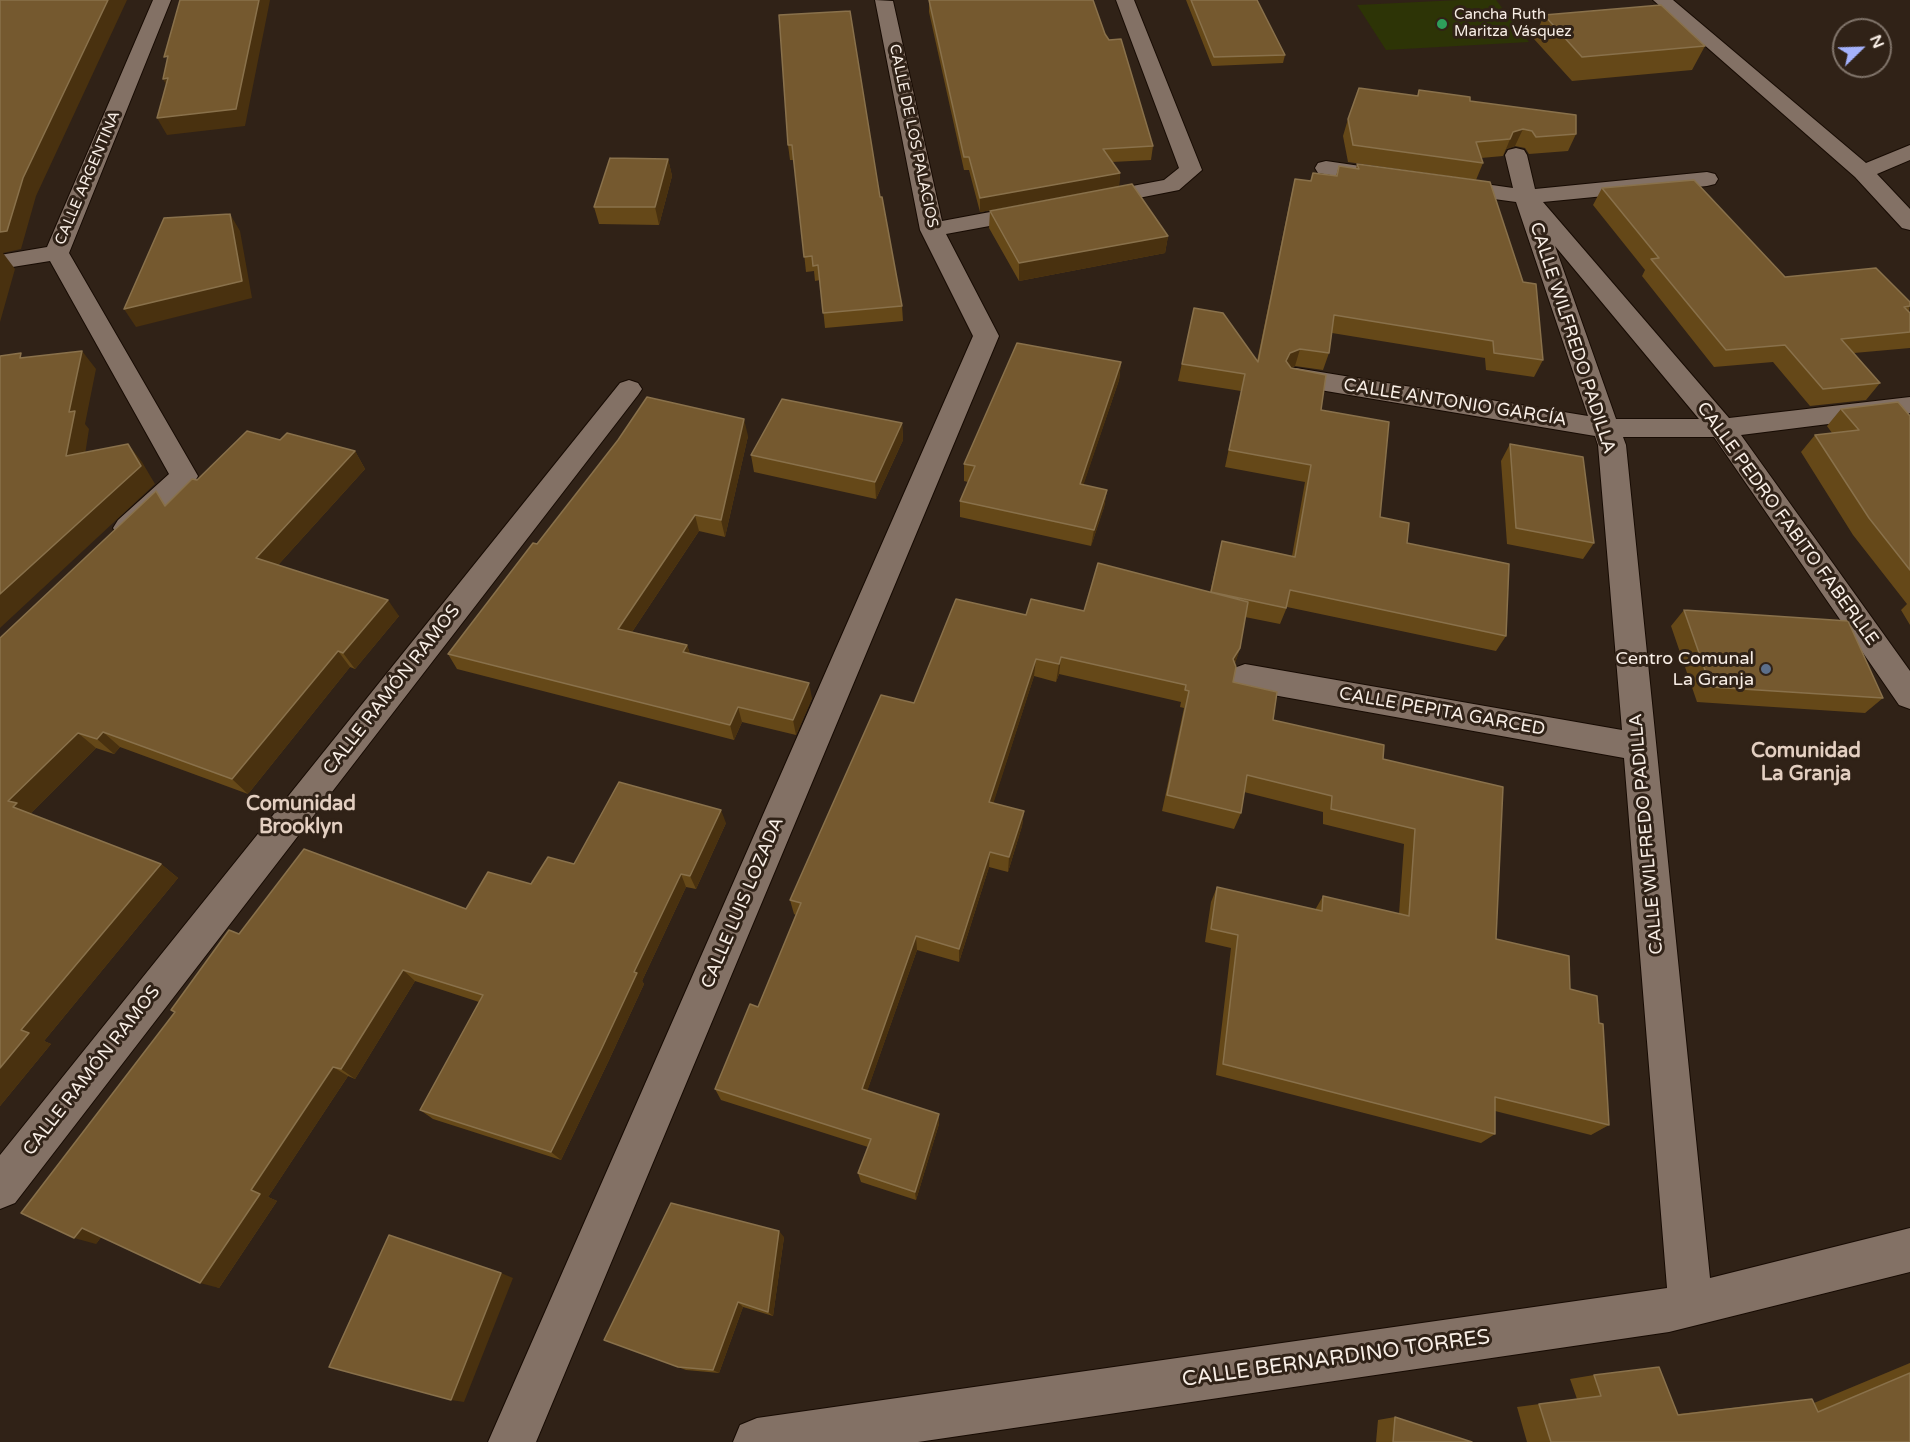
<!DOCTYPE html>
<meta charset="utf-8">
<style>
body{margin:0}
#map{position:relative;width:1910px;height:1442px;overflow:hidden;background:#302217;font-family:"Varela Round",sans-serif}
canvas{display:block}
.north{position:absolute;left:1832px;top:18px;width:60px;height:60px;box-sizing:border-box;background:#302217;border:2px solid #80746a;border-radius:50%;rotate:67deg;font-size:16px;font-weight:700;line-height:24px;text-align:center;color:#f8eee6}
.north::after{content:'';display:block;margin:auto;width:21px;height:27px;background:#a4b2fc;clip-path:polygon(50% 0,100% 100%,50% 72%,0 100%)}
</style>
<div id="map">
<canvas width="1910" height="1442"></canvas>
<div class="north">N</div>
</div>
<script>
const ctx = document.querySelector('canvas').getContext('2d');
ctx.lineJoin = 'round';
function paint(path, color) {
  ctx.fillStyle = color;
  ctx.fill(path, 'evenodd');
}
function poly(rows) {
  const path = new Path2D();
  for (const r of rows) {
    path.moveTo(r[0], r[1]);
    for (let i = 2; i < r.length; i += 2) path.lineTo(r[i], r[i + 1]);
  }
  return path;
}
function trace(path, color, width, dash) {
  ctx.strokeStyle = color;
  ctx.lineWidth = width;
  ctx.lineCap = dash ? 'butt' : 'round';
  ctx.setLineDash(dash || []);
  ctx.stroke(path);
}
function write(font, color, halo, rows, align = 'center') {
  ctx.font = font + ' "Varela Round",sans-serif';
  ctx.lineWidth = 6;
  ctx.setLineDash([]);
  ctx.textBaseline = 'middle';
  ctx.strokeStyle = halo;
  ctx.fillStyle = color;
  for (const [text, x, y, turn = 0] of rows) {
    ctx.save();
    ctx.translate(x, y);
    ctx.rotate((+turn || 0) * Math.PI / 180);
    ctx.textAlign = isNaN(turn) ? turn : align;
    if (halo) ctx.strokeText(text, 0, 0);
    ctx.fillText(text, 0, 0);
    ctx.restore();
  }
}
const green = poly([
 [1459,0,1496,0,1529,42,1386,50,1357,5]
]);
const minor = poly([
 [153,0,171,0,69,253,198,476,194,483,138,536,128,539,118,536,113,528,118,520,169,474,50,261,0,269,0,255,47,247,153,0],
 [875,0,893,1,942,221,1033,204,1041,206,1045,211,1041,216,1033,218,946,234,999,336,536,1442,488,1442,973,336,920,230,875,0],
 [1116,0,1134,0,1202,170,1179,190,1093,207,1085,205,1082,200,1085,195,1164,180,1179,168,1116,0],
 [1653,0,1673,0,1866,163,1910,145,1910,160,1877,174,1910,209,1910,230,1902,228,1855,177,1653,0],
 [1516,148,1524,150,1527,155,1535,189,1707,172,1715,174,1718,179,1715,184,1707,186,1543,202,1729,418,1910,397,1910,413,1908,414,1741,435,1910,671,1910,709,1899,705,1714,437,1623,437,1626,445,1710,1278,1910,1228,1910,1272,1669,1332,918,1442,733,1442,740,1425,757,1418,1667,1288,1624,758,1245,690,1234,686,1229,677,1234,668,1245,664,1622,730,1598,445,1595,436,1296,386,1287,383,1283,377,1287,371,1296,368,1588,416,1516,202,1450,193,1442,191,1439,186,1442,181,1450,179,1513,188,1505,155,1508,150,1516,148],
 [1555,246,1699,419,1616,419,1555,246],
 [1326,161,1381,169,1389,171,1392,176,1389,181,1381,183,1318,173,1315,168,1318,163,1326,161],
 [629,380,638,383,642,389,638,395,15,1203,0,1209,0,1155,620,383,629,380]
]);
const wall = poly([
 [929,0,1105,34,1153,146,1151,160,1112,162,1120,173,1119,186,980,212,969,170,964,170,929,12],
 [1186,0,1257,0,1285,55,1283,63,1212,66],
 [779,15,880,197,902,306,903,321,825,328,820,280,815,281,814,271,806,272,794,160,790,160,788,145],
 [1544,15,1705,46,1692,70,1572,81,1534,39],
 [1419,90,1470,101,1576,134,1568,151,1529,154,1525,148,1515,146,1506,149,1503,156,1481,158,1483,163,1476,180,1348,162,1343,136,1348,119,1417,96],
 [668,159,672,176,659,225,599,224,594,207],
 [1357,164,1543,360,1534,377,1486,370,1485,358,1332,333,1329,353,1323,370,1295,366,1291,368,1321,410,1380,517,1407,543,1506,636,1496,651,1287,607,1280,624,1245,617,1240,648,1235,663,1233,682,1273,720,1383,759,1496,939,1570,989,1599,1023,1609,1125,1591,1135,1495,1111,1495,1134,1481,1143,1216,1075,1231,948,1205,942,1211,902,1217,887,1315,910,1323,896,1399,914,1404,844,1323,824,1323,812,1244,792,1241,813,1234,829,1162,811,1184,708,1180,707,1181,702,1059,674,1056,682,1034,676,993,803,1024,811,1022,826,1008,872,989,867,959,962,917,950,867,1091,939,1114,939,1124,916,1200,861,1182,858,1173,868,1147,721,1100,715,1089,758,1007,796,915,794,914,790,900,914,703,1026,615,1084,611,1210,592,1222,541,1292,556,1305,482,1225,467,1241,391,1178,381,1194,308,1257,361,1291,196,1295,179,1310,181,1313,173,1336,176,1339,166,1356,169],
 [1602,188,1785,277,1910,302,1909,312,1910,313,1910,348,1854,353,1880,383,1866,400,1810,406,1773,362,1714,367,1642,276,1645,270,1593,205],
 [990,211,1168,236,1165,253,1019,281,989,228],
 [1121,362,1119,380,1083,485,1107,490,1104,507,1091,546,960,517,960,501,968,482,964,481,964,464],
 [1841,409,1910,416,1910,625,1901,610,1907,604,1853,535,1801,452,1815,435,1832,433,1827,426],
 [902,423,903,440,876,499,754,472,751,455],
 [748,436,725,537,699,531,632,632,687,645,690,654,812,698,796,735,742,722,734,740,457,669,448,654,537,544],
 [280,440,355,451,365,469,278,565,399,616,355,669,350,667,248,794,120,747,114,754,96,748,30,814,161,864,178,878,44,1041,51,1044,0,1106,0,638,197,480],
 [1510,444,1594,543,1583,559,1507,544,1501,461],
 [1684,610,1883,698,1865,713,1697,702,1671,626],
 [726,823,696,889,686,887,642,981,644,984,609,1060,561,1160,433,1119,420,1110,479,1002,415,981,355,1079,348,1076,268,1197,277,1201,219,1288,101,1237,96,1244,175,1013,171,1010,239,934,466,909,531,884,574,864],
 [784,1237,773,1316,743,1307,719,1373,686,1370,604,1340],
 [1910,1363,1910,1442,1527,1442,1517,1407,1577,1399,1570,1379,1594,1375,1678,1414,1812,1399,1814,1403],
 [1395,1417,1472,1442,1376,1442,1378,1420]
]);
const shadedWall = poly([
 [108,0,127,0,36,196,21,249,3,253,15,269,0,322,0,232,23,178],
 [259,0,270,0,245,126,167,135,157,118],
 [168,78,172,96,163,79],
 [1523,129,1515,146,1506,149,1513,132],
 [668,159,672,176,659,225,655,207],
 [1120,173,1119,186,980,212,980,198],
 [230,214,240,231,252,298,136,327,124,309],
 [1168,236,1165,253,1019,281,1019,263],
 [1300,349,1295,366,1285,370,1286,361,1290,353],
 [82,351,96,369,85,424,89,429,82,474,66,456,69,412],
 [1121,362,1119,380,1078,501,1080,484],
 [744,419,748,436,725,537,721,520],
 [902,423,903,440,876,499,875,482],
 [128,444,142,462,155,484,0,628,0,594],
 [355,451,365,469,269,575,256,558],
 [1107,490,1104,507,1091,546,1094,530],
 [695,515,699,531,624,644,618,629],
 [388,600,399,616,355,669,343,653],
 [687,645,692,661,683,652],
 [1240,648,1234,666,1233,659],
 [338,651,350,667,248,794,232,779],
 [1061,657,1059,674,1056,682,1059,664],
 [1036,659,1034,676,989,817,989,802],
 [809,683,812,698,796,735,793,720],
 [738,707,742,722,734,740,730,725],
 [103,732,120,747,114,754,97,739],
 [78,733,96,748,30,814,13,807,8,801],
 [721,810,726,823,696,889,690,876],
 [1024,811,1022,826,1008,872,1009,857],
 [990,852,989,867,959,962,959,949],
 [161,864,178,878,44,1041,51,1044,0,1106,0,1068,21,1030],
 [681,874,686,887,642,981,644,984,609,1060,561,1160,551,1152,634,972],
 [916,936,917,950,864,1100,862,1089],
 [403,970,415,981,355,1079,341,1069],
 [333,1067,348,1076,268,1197,277,1201,219,1288,200,1283,251,1190],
 [939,1114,939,1124,916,1200,915,1192],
 [82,1228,103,1234,96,1244,74,1238],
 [779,1231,784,1237,773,1316,768,1312],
 [501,1273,513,1278,464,1402,451,1400],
 [738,1302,743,1307,719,1373,713,1370]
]);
const building = poly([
 [0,0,108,0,23,178,7,231,0,232,0,0],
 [180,0,259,0,236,109,157,118,168,78,163,79,168,56,164,57,180,0],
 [929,0,1093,0,1105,34,1109,40,1121,39,1153,146,1103,149,1120,173,980,198,969,157,964,157,929,0],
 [1191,0,1257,0,1285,55,1214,57,1191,0],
 [1661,5,1705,46,1582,57,1544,15,1661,5],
 [850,11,880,197,882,197,902,306,823,313,818,265,813,266,812,256,804,257,792,145,788,145,779,15,850,11],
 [1359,88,1418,96,1419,90,1470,97,1470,101,1576,115,1576,134,1536,137,1532,131,1523,129,1513,132,1510,139,1476,142,1483,163,1353,145,1348,119,1359,88],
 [610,158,668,159,655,207,594,207,610,158],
 [1357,164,1490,182,1523,282,1536,284,1543,360,1494,353,1493,341,1334,315,1329,353,1300,349,1290,353,1286,361,1291,368,1326,375,1321,410,1389,422,1380,517,1409,523,1407,543,1509,564,1506,636,1290,590,1286,608,1211,592,1222,541,1295,557,1311,465,1229,450,1245,374,1182,364,1194,308,1223,313,1258,362,1295,179,1311,181,1313,173,1337,176,1339,166,1359,169,1357,164],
 [1694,180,1785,277,1876,268,1910,302,1910,306,1904,307,1910,313,1910,332,1841,339,1880,383,1823,389,1785,345,1726,350,1651,259,1659,258,1602,188,1694,180],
 [1132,184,1168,236,1019,263,990,211,1132,184],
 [230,214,242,281,124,309,164,218,230,214],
 [1017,343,1121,362,1080,484,1107,490,1094,530,960,501,975,466,964,464,1017,343],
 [82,351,69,412,75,411,66,456,128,444,141,466,0,594,0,356,21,353,20,358,82,351],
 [647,397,744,419,721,520,695,515,618,629,687,645,683,652,809,683,793,720,738,707,730,725,448,654,533,543,537,544,618,440,647,397],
 [782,399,902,423,875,482,751,455,782,399],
 [1898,402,1910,416,1910,570,1869,518,1815,435,1859,430,1841,409,1898,402],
 [247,431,280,440,287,433,355,451,256,558,388,600,343,653,338,651,232,779,103,732,97,739,78,733,8,801,17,803,13,807,161,864,21,1030,29,1033,0,1068,0,638,156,491,165,506,192,479,197,480,247,431],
 [1510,444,1583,457,1594,543,1516,528,1510,444],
 [1098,563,1248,602,1240,648,1233,659,1236,667,1233,682,1277,692,1273,720,1384,745,1383,759,1503,787,1496,939,1569,956,1570,989,1597,996,1599,1023,1603,1024,1609,1125,1495,1097,1495,1134,1223,1064,1238,935,1211,929,1217,887,1322,911,1323,896,1409,916,1415,829,1331,809,1332,796,1247,775,1241,813,1167,795,1189,691,1185,690,1186,685,1061,657,1059,664,1036,659,989,802,1024,811,1009,857,990,852,959,949,916,936,862,1089,939,1114,915,1192,858,1173,871,1139,715,1089,750,1004,758,1007,801,903,790,900,881,695,914,703,956,599,1026,615,1031,599,1084,611,1098,563],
 [1684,610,1848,621,1883,698,1711,687,1684,610],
 [619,782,721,810,690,876,681,874,634,972,637,973,601,1050,551,1152,420,1110,483,995,403,970,341,1069,333,1067,251,1190,260,1194,200,1283,82,1228,74,1238,21,1213,175,1012,171,1010,229,930,239,934,304,849,466,909,488,872,531,884,548,857,574,864,619,782],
 [671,1203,779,1231,768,1312,738,1302,713,1370,678,1367,604,1340,671,1203],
 [389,1235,501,1273,451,1400,329,1367,389,1235],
 [1659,1367,1678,1415,1812,1399,1818,1412,1910,1373,1910,1442,1551,1442,1539,1404,1601,1396,1594,1375,1659,1367],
 [1395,1417,1472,1442,1393,1442,1395,1417]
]);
const markers = [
 [1442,24,6,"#2e9e5b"],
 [1766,669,6,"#5c6f8a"]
];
const farPoinames = [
 ["Cancha Ruth",1454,15],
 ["Maritza Vásquez",1454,32]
];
const farStreetnames = [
 ["CALLE DE LOS PALACIOS",913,136,78],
 ["CALLE ARGENTINA",88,178,-67]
];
const streetNames = [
 ["CALLE WILFREDO PADILLA",1572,338,72],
 ["CALLE ANTONIO GARCÍA",1455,403,9],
 ["CALLE PEDRO FABITO FABERLLE",1787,524,54],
 ["CALLE RAMÓN RAMOS",392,690,-52],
 ["CALLE PEPITA GARCED",1442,712,10],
 ["CALLE WILFREDO PADILLA",1647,834,-95],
 ["CALLE LUIS LOZADA",743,903,-67],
 ["CALLE RAMÓN RAMOS",92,1071,-52]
];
const poiNames = [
 ["Centro Comunal",1754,659],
 ["La Granja",1754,680]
];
const neighbourhoodNames = [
 ["Comunidad",1806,752],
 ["La Granja",1806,775],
 ["Comunidad",301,805],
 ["Brooklyn",301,828]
];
const nearStreetnames = [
 ["CALLE BERNARDINO TORRES",1336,1359,-8]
];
paint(green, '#2d3406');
trace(minor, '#170b03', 2);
paint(minor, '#837165');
paint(wall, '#654818');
paint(shadedWall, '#49310f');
paint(building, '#75592f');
trace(building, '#89714b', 1.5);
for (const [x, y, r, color] of markers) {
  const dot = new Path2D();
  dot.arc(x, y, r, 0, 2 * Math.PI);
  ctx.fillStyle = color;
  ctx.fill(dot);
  trace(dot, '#302217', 2);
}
write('15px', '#f8eee6', '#302217', farPoinames, 'left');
write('15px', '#f8eee6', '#302217', farStreetnames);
write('18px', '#f8eee6', '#302217', streetNames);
write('18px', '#f8eee6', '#302217', poiNames, 'right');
write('bold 20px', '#e3cfc1', '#302217', neighbourhoodNames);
write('21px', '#f8eee6', '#302217', nearStreetnames);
</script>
